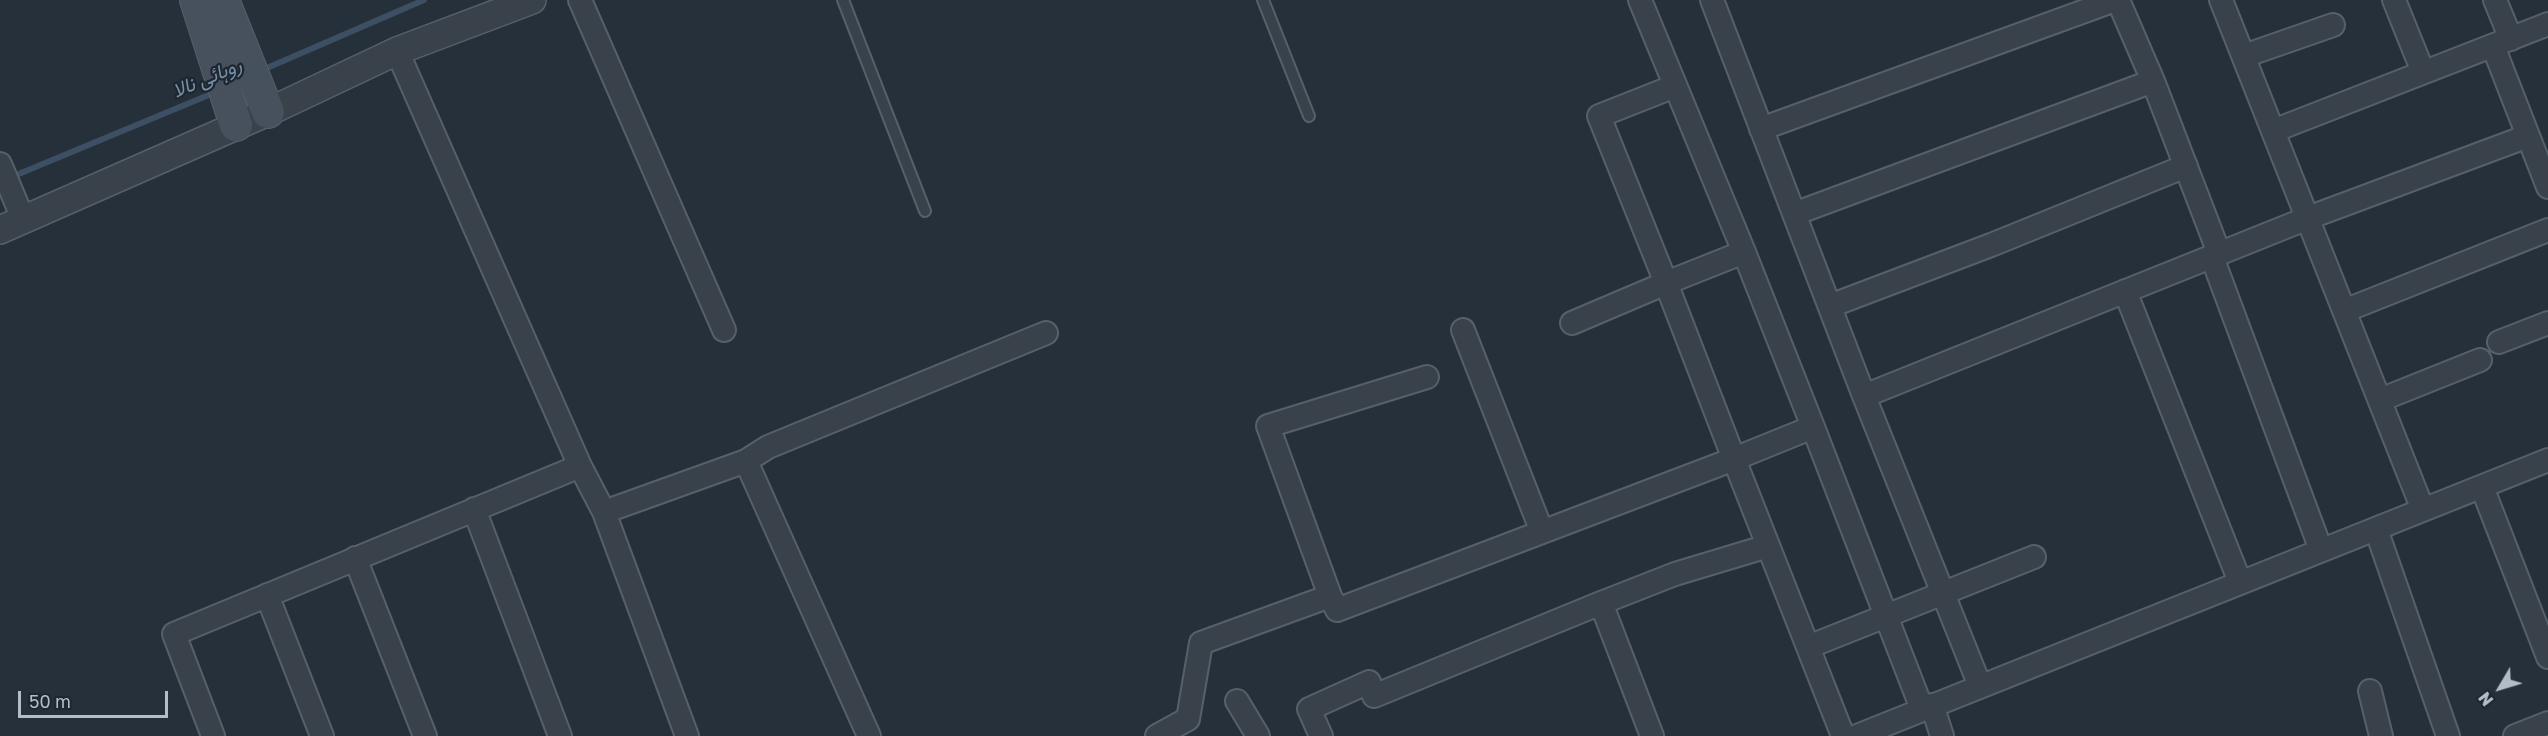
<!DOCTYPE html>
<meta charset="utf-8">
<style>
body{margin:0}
#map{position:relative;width:2548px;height:736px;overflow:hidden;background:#25303b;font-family:"Golos Text",sans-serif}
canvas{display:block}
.north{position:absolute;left:2470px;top:658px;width:60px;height:60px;-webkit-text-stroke:4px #1e2730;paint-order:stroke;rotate:232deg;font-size:16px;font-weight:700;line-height:24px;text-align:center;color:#b4bdc7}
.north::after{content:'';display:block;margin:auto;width:21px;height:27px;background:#b4bdc7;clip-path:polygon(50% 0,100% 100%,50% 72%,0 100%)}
.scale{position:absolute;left:18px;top:691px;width:150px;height:27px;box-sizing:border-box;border:3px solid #b4bdc7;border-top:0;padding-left:8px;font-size:18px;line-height:21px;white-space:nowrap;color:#b4bdc7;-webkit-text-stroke:4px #1e2730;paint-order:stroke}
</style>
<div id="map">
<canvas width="2548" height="736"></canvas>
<div class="north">N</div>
<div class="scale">50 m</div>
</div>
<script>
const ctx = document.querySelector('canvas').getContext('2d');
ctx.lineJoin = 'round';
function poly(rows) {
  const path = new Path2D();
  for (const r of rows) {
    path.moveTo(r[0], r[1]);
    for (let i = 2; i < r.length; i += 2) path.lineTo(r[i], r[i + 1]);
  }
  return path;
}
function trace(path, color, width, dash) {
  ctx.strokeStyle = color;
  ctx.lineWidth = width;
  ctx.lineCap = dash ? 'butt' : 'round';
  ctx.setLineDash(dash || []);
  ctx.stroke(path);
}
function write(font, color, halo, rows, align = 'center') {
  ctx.font = font + ' "Golos Text",Vazirmatn,sans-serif';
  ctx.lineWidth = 4.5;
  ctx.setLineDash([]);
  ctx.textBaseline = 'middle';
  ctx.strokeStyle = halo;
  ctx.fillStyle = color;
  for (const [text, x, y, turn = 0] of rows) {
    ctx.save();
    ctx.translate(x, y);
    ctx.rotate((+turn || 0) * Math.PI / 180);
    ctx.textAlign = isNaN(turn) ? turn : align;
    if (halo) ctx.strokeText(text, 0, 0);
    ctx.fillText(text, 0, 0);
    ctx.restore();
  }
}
const stream = poly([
 [260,71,424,0],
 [9,178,216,92]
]);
const service = poly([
 [843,0,925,211],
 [1263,0,1309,116]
]);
const minor = poly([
 [580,0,724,330],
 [1640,0,1744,252,1813,427],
 [1712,0,1864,396],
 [2118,0,2153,81,2219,253],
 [2221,0,2423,510],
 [2394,0,2423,72],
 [2495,0,2511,39],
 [2493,46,2548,187],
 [397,51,580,466],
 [2244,56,2333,25],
 [1761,129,2115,0],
 [2273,131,2548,24],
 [0,164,23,219],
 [1794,214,2153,81],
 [1744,252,1666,283,1734,459,1813,427,1922,709],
 [2212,257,2321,550],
 [2125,291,2240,582],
 [1830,306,1991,245,2186,166],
 [2344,311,2548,230],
 [1572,323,1666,283,1599,116,1675,86],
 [1463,330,1542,532],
 [2499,342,2548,323],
 [2380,400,2480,360],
 [746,461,869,736],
 [2482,487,2548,657],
 [474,509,560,736],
 [604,512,687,736],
 [2376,529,2448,736],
 [355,558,425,736],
 [267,595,322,736],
 [1330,596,1268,426,1427,377],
 [1808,647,2034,557],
 [1980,686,1864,396,2308,218,2528,136],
 [2370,691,2381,736],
 [1237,701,1258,736],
 [1932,705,1942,736],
 [213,736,174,634,580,466,604,512,746,461,768,447,1046,333],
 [1157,736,1188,719,1201,643,1330,596,1337,610,1734,459,1843,736],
 [1321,736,1309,709,1369,682,1374,696,1601,603],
 [1652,736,1601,603,1675,574,1768,546],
 [1857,736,2548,460],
 [2515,736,2548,723]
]);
const tertiary = poly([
 [0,230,268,112,397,51,532,0]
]);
const secondary = poly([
 [196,0,236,125],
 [223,0,268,112]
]);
const waterNames = [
 ["روہائی نالا",207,78,-23]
];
trace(stream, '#3c4f63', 6);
trace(service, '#576069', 14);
trace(minor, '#576069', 26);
trace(tertiary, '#576069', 30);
trace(secondary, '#576069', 34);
trace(service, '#39424b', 10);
trace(minor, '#39424b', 22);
trace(tertiary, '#39424b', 27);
trace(secondary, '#47515e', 32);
write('italic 20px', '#778fa8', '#1e2730', waterNames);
</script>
